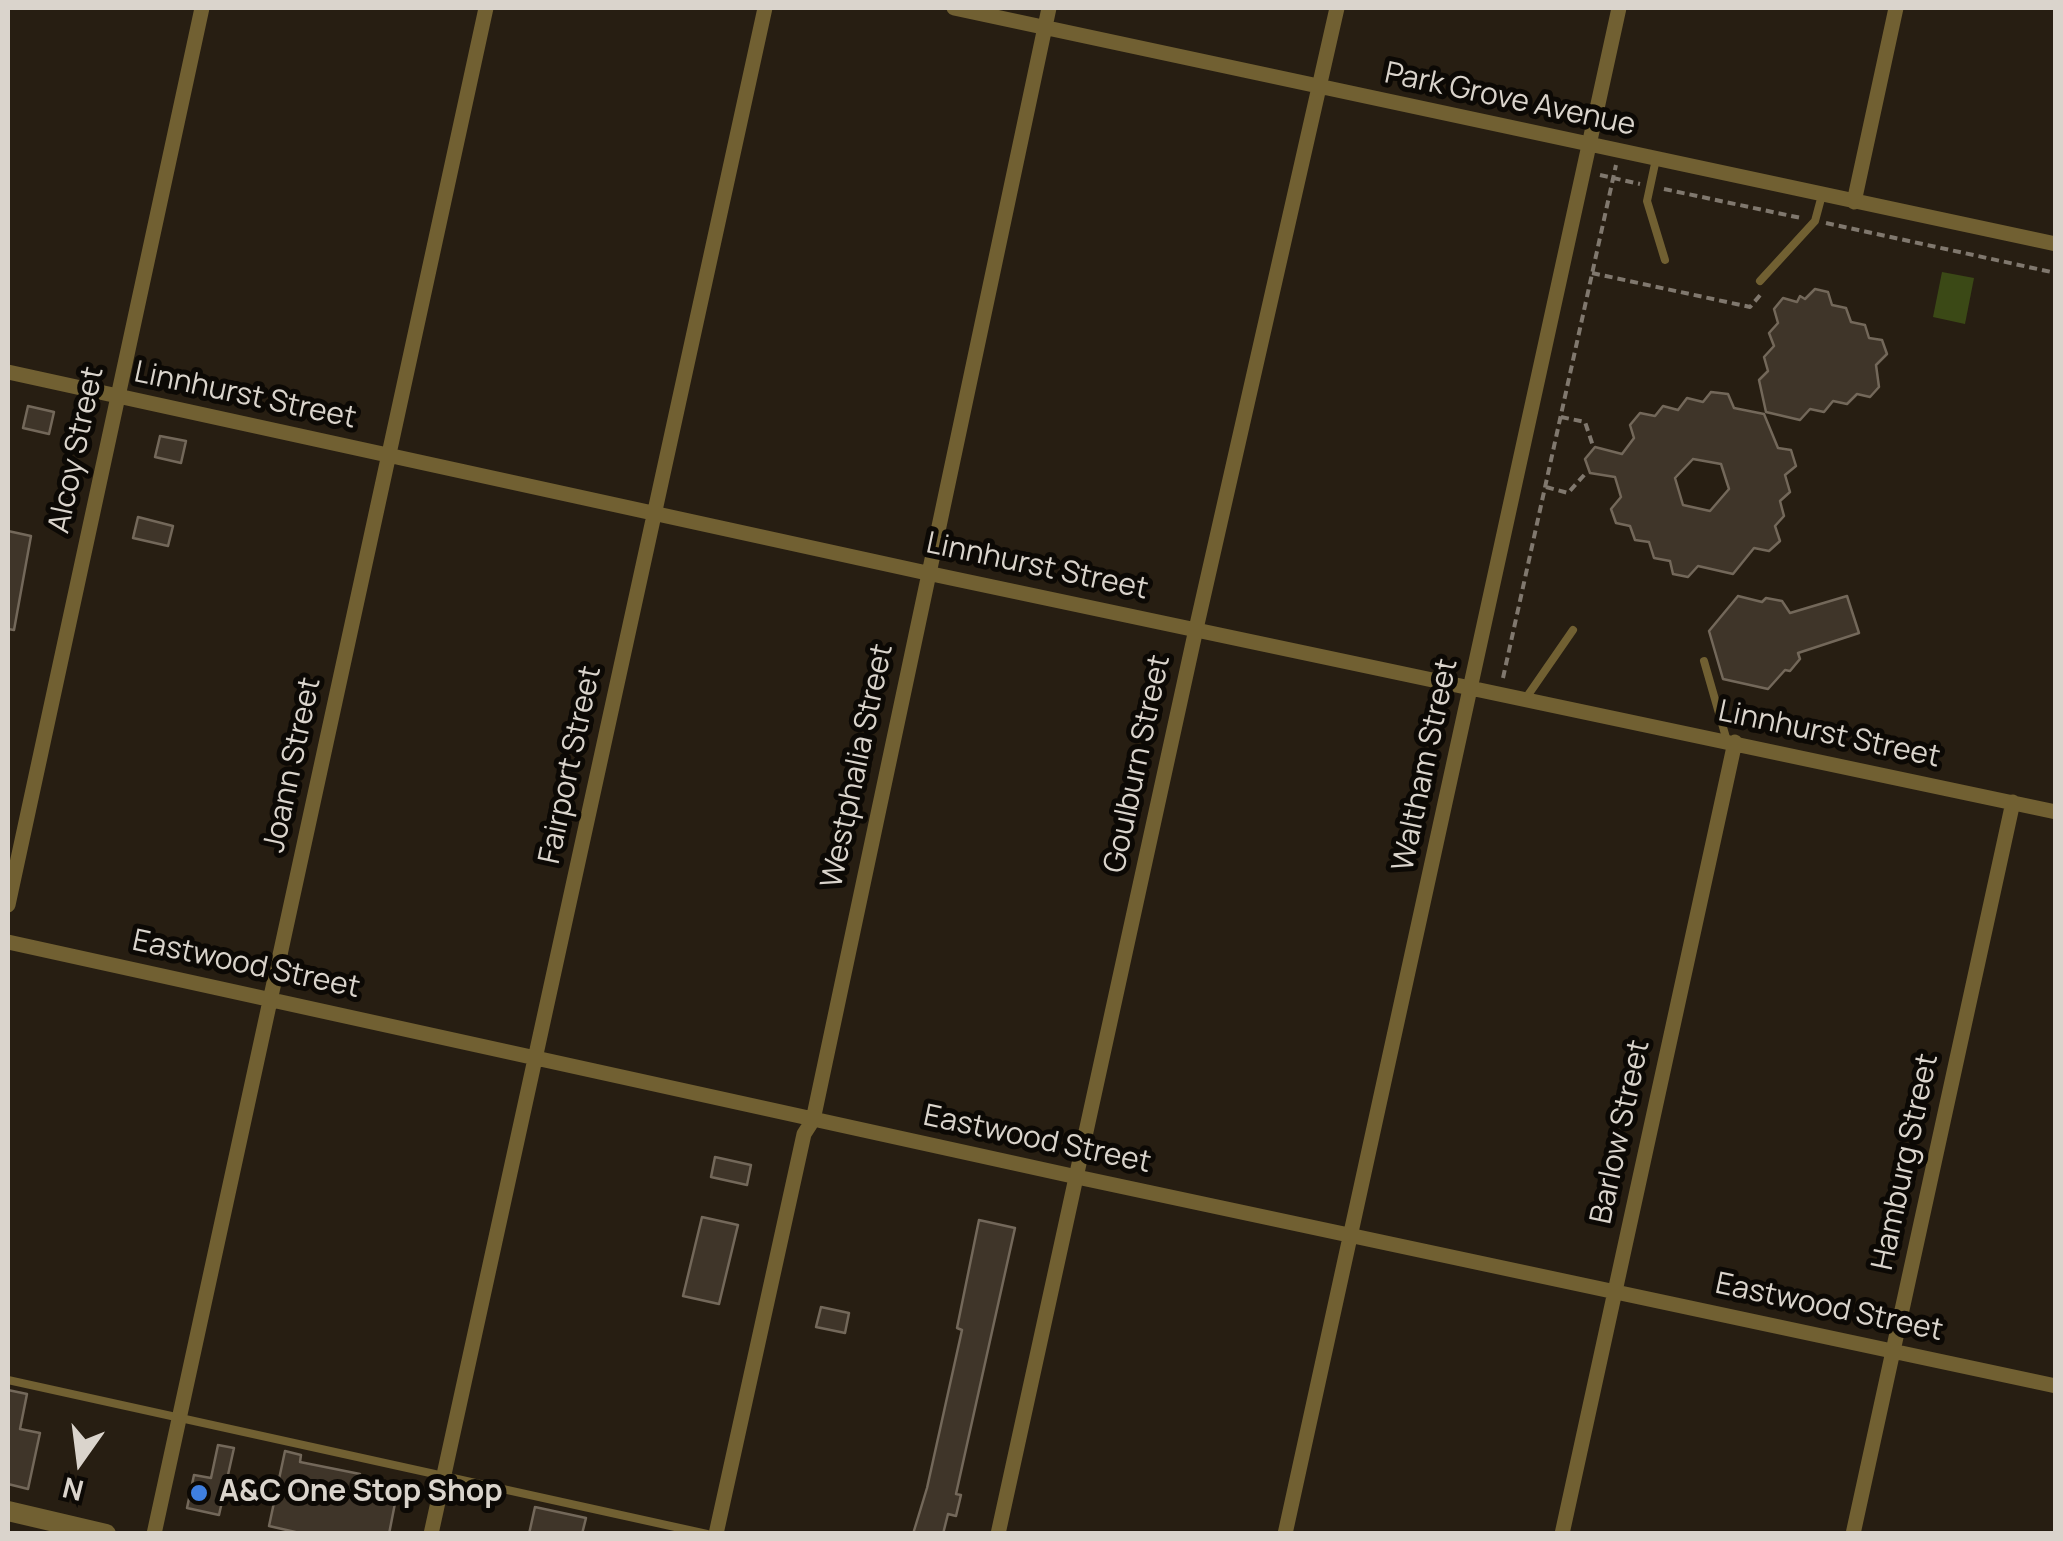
<!DOCTYPE html>
<style>
body{margin:0}
#map{position:relative;width:2063px;height:1541px;overflow:hidden;background:#271e12;font-family:Manrope,sans-serif}
canvas{display:block}
.frame{position:absolute;inset:0;border:10px solid #dad4cc;pointer-events:none}
.north{position:absolute;left:30px;top:1411px;width:100px;height:100px;-webkit-text-stroke:8px #0c0905;paint-order:stroke;rotate:194deg;font-size:28px;font-weight:700;line-height:40px;text-align:center;color:#dad4cc}
.north::after{content:'';display:block;margin:auto;width:35px;height:45px;background:#dad4cc;clip-path:polygon(50% 0,100% 100%,50% 72%,0 100%)}
</style>
<div id="map">
<canvas width="2063" height="1541"></canvas>
<div class="frame"></div>
<div class="north">N</div>
</div>
<script>
const ctx = document.querySelector('canvas').getContext('2d');
ctx.lineJoin = 'round';
function paint(path, color) {
  ctx.fillStyle = color;
  ctx.fill(path, 'evenodd');
}
function poly(rows) {
  const path = new Path2D();
  for (const r of rows) {
    path.moveTo(r[0], r[1]);
    for (let i = 2; i < r.length; i += 2) path.lineTo(r[i], r[i + 1]);
  }
  return path;
}
function trace(path, color, width, dash) {
  ctx.strokeStyle = color;
  ctx.lineWidth = width;
  ctx.lineCap = dash ? 'butt' : 'round';
  ctx.setLineDash(dash || []);
  ctx.stroke(path);
}
function write(font, color, halo, rows, align = 'center') {
  ctx.font = font + ' Manrope,sans-serif';
  ctx.lineWidth = 10;
  ctx.setLineDash([]);
  ctx.textBaseline = 'middle';
  ctx.strokeStyle = halo;
  ctx.fillStyle = color;
  for (const [text, x, y, turn = 0] of rows) {
    ctx.save();
    ctx.translate(x, y);
    ctx.rotate((+turn || 0) * Math.PI / 180);
    ctx.textAlign = isNaN(turn) ? turn : align;
    if (halo) ctx.strokeText(text, 0, 0);
    ctx.fillText(text, 0, 0);
    ctx.restore();
  }
}
const green = poly([
 [1942,272,1974,278,1965,324,1933,317]
]);
const building = poly([
 [1815,289,1828,292,1832,305,1846,308,1851,322,1865,325,1869,338,1882,340,1887,354,1876,365,1879,387,1870,397,1857,394,1847,404,1833,401,1824,412,1810,409,1800,420,1766,412,1759,380,1768,371,1764,357,1774,346,1769,333,1778,323,1774,309,1783,298,1797,302,1800,296,1805,299,1815,289],
 [1711,392,1728,394,1734,408,1764,414,1778,448,1791,450,1796,466,1785,475,1790,492,1780,501,1784,516,1775,526,1780,541,1769,551,1754,548,1733,574,1698,566,1688,577,1673,574,1670,561,1654,558,1649,542,1635,540,1630,526,1616,523,1611,509,1621,497,1615,477,1590,473,1585,459,1595,447,1622,454,1634,438,1630,425,1640,413,1655,416,1663,406,1678,410,1687,398,1703,402,1711,392],
 [1693,459,1721,464,1729,489,1710,511,1683,505,1675,478,1693,459],
 [28,406,54,412,49,434,23,428,28,406],
 [160,436,186,441,181,463,155,457,160,436],
 [138,517,173,526,168,546,133,538,138,517],
 [8,531,31,536,14,630,8,629,8,531],
 [1738,596,1762,602,1766,598,1782,601,1790,613,1847,596,1859,633,1798,653,1800,659,1790,671,1785,670,1768,689,1723,679,1709,631,1738,596],
 [715,1157,751,1165,747,1185,711,1177,715,1157],
 [702,1217,738,1225,719,1304,683,1296,702,1217],
 [979,1220,1015,1228,956,1494,961,1495,956,1516,948,1514,943,1534,913,1534,927,1488,962,1330,957,1328,979,1220],
 [821,1307,849,1313,845,1333,816,1327,821,1307],
 [8,1390,27,1394,20,1429,40,1433,28,1489,8,1484,8,1390],
 [218,1445,234,1448,219,1515,187,1508,194,1475,211,1478,218,1445],
 [285,1451,301,1455,300,1462,360,1474,357,1485,397,1493,389,1534,304,1534,269,1526,285,1451],
 [535,1507,586,1518,582,1534,529,1534,535,1507]
]);
const path = poly([
 [1600,175,1640,184],
 [1664,189,1801,218],
 [1826,223,2056,273],
 [1592,273,1750,307,1762,293],
 [1561,417,1585,422,1593,446],
 [1546,487,1568,493,1586,473],
 [1503,678,1616,165]
]);
const service = poly([
 [1656,159,1647,201,1665,260],
 [1760,281,1815,221,1822,195],
 [1704,661,1727,741],
 [1526,698,1573,630],
 [8,1380,707,1534]
]);
const minor = poly([
 [954,8,2056,244],
 [1854,202,1896,8],
 [8,372,927,573,2056,812],
 [8,905,202,8],
 [8,942,1077,1177,2056,1386],
 [154,1534,486,8],
 [431,1534,765,8],
 [716,1534,804,1134,813,1120,1049,8],
 [998,1534,1196,629,1337,8],
 [1285,1534,1619,8],
 [1562,1534,1735,742],
 [1853,1534,2013,802]
]);
const tertiary = poly([
 [8,1511,106,1534]
]);
const markers = [
 [199,1493,10,"#3f7fe0"]
];
const streetNames = [
 ["Park Grove Avenue",1510,100,12],
 ["Linnhurst Street",245,396,12],
 ["Alcoy Street",77,450,-78],
 ["Linnhurst Street",1037,567,12],
 ["Linnhurst Street",1829,735,12],
 ["Goulburn Street",1138,764,-78],
 ["Joann Street",293,765,-78],
 ["Fairport Street",571,765,-78],
 ["Waltham Street",1426,765,-78],
 ["Westphalia Street",858,766,-78],
 ["Eastwood Street",246,965,12],
 ["Barlow Street",1621,1132,-78],
 ["Eastwood Street",1037,1140,12],
 ["Hamburg Street",1906,1162,-78],
 ["Eastwood Street",1829,1308,12]
];
const poiNames = [
 ["A&C One Stop Shop",219,1493]
];
paint(green, '#3b4916');
paint(building, '#3f3529');
trace(building, '#73685a', 2.5);
trace(path, '#80786e', 4, [8, 5]);
trace(service, '#716032', 8);
trace(minor, '#716032', 15);
trace(tertiary, '#716032', 20);
for (const [x, y, r, color] of markers) {
  const dot = new Path2D();
  dot.arc(x, y, r, 0, 2 * Math.PI);
  ctx.fillStyle = color;
  ctx.fill(dot);
  trace(dot, '#0c0905', 4);
}
write('30px', '#dad4cc', '#0c0905', streetNames);
write('bold 30px', '#dad4cc', '#0c0905', poiNames, 'left');
</script>
